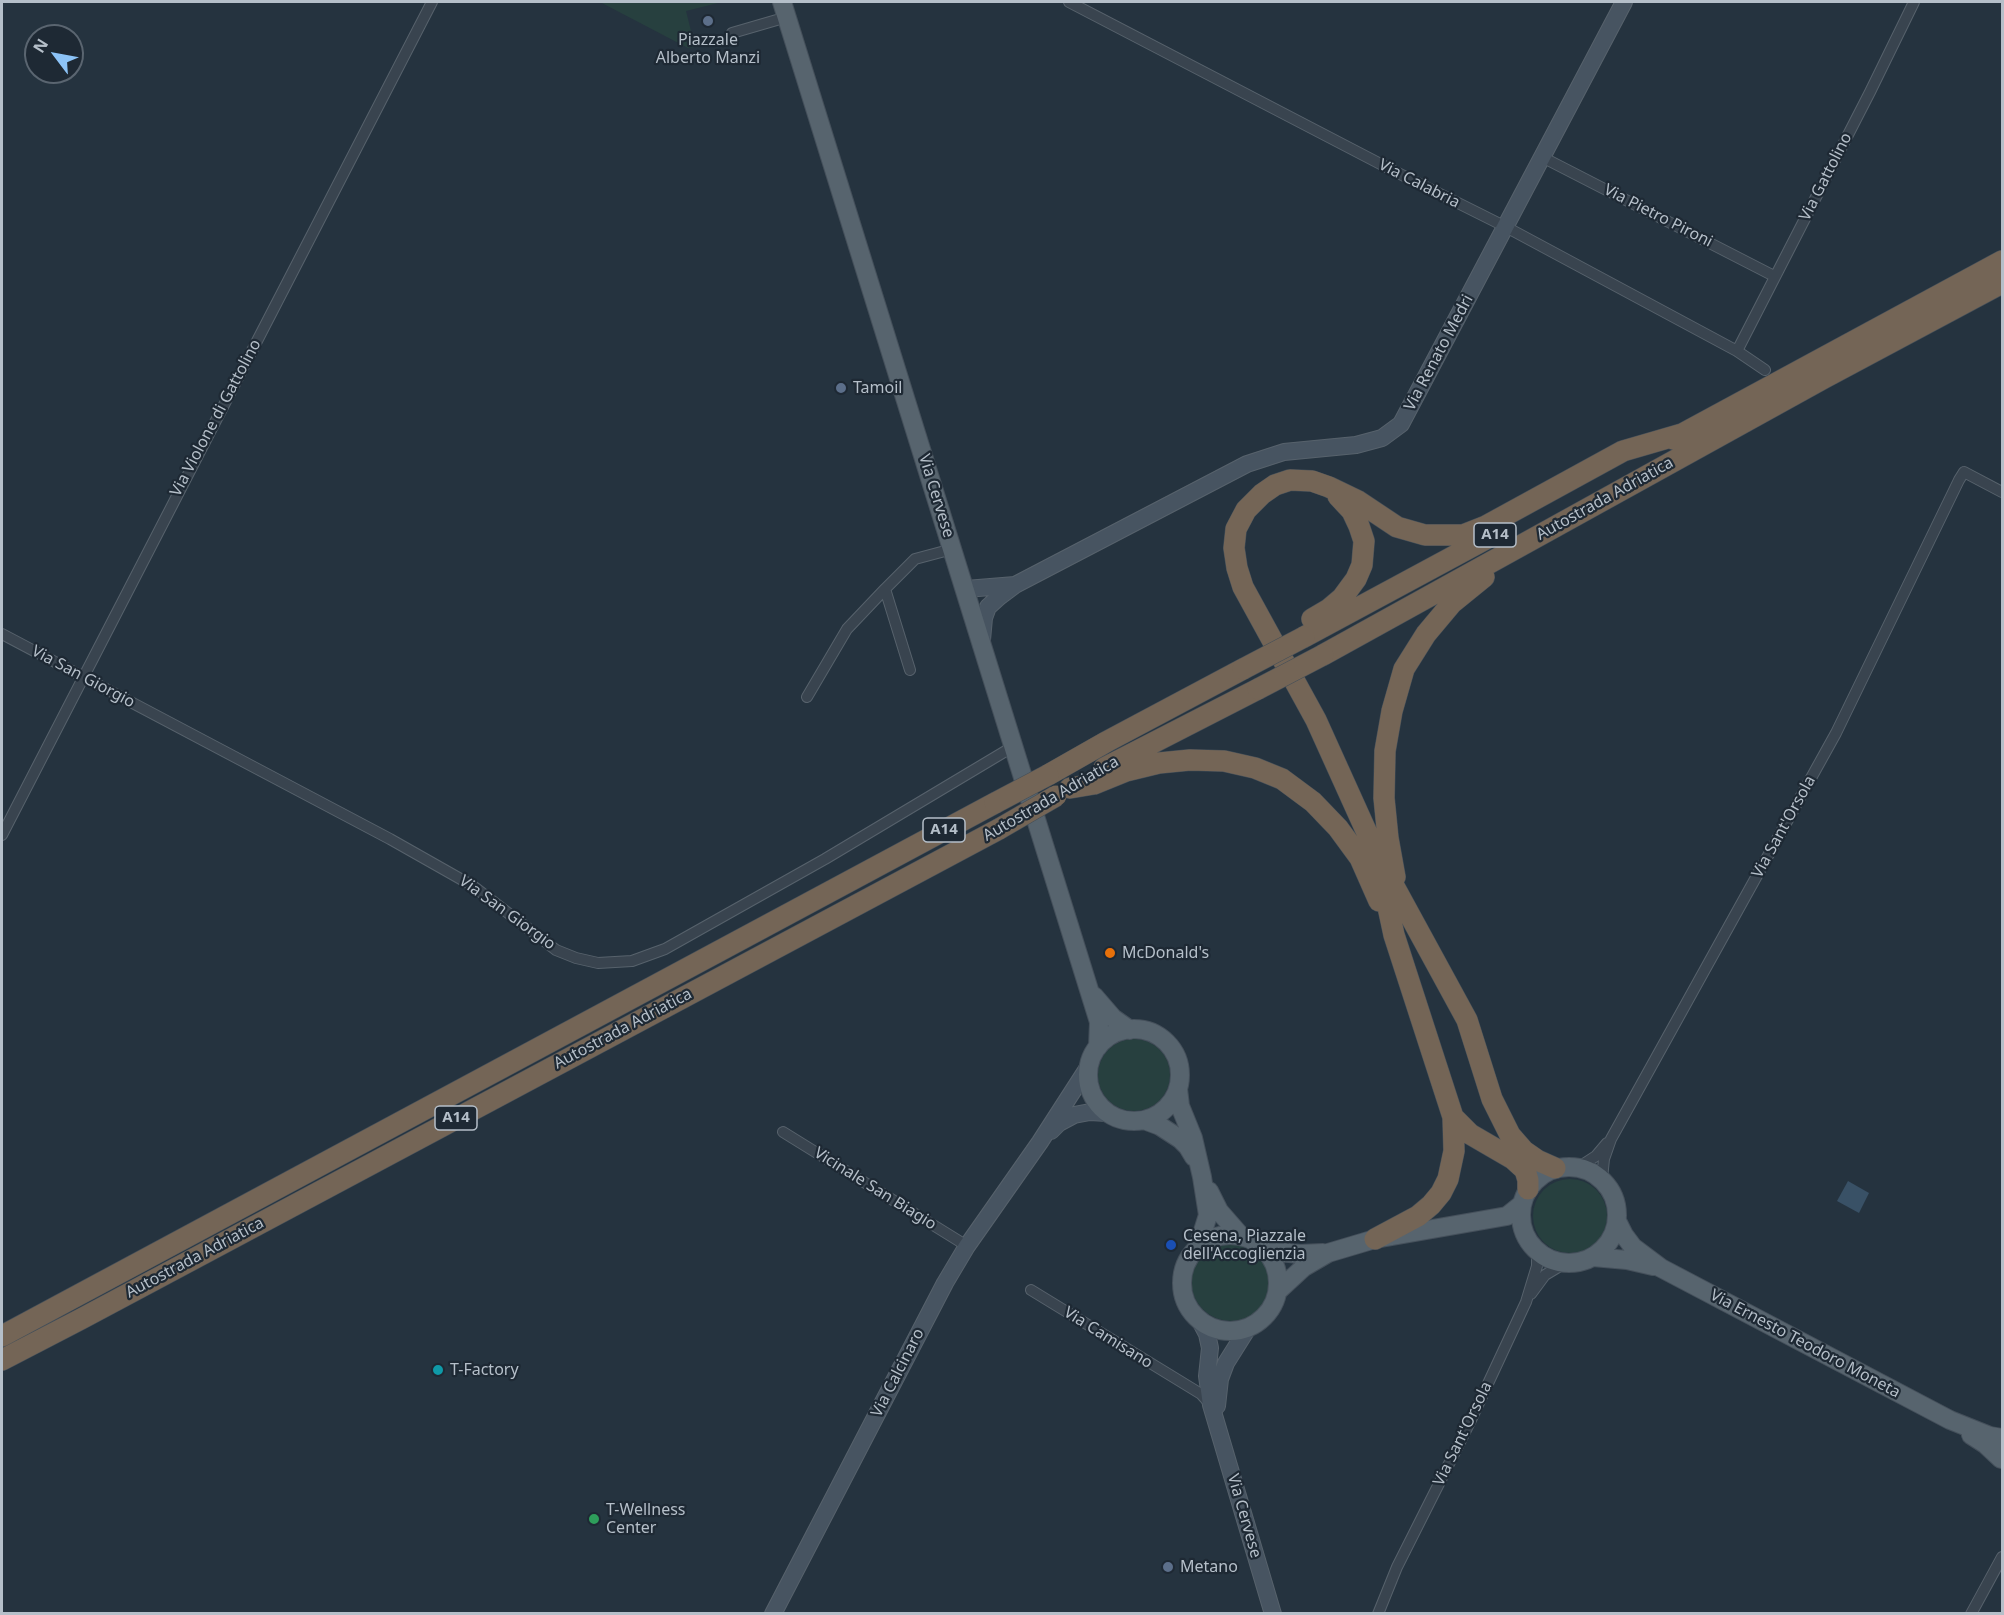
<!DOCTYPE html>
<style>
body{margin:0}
#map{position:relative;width:2004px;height:1615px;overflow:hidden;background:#25333f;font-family:"Noto Sans",sans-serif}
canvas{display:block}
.frame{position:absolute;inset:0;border:3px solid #b5bfc9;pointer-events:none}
.north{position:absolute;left:24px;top:24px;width:60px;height:60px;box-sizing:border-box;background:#1e2934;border:2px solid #5a6570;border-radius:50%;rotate:302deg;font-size:16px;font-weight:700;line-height:24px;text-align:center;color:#b5bfc9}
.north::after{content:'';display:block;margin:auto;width:21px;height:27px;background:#8cc3f7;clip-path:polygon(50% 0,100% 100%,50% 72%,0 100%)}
</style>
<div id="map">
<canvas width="2004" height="1615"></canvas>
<div class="frame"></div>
<div class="north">N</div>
</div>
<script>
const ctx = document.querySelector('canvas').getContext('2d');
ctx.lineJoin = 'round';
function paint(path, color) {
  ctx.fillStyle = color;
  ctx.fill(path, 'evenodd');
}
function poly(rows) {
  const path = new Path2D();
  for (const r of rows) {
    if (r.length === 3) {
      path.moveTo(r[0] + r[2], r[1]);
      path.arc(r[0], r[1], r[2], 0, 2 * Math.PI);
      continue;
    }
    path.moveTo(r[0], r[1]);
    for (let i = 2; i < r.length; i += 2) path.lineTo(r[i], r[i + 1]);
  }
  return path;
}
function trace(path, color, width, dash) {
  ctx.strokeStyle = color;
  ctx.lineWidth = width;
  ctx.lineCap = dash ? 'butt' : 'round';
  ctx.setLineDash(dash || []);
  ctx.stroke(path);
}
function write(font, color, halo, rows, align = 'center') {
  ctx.font = font + ' "Noto Sans",sans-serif';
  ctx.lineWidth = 4.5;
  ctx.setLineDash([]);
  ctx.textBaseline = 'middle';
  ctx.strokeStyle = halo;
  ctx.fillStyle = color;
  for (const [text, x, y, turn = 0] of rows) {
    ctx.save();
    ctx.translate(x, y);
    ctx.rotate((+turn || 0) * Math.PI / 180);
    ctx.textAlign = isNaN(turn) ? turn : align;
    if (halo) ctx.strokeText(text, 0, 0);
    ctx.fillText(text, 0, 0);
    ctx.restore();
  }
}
const green = poly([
 [600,2,722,2,686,11,695,47,688,48],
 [1134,1075,36],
 [1570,1216,37],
 [1231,1281,40]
]);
const water = poly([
 [1848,1181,1869,1193,1859,1213,1837,1201]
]);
const street = poly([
 [1069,2,1392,170,1506,227,1737,351,1765,370],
 [732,33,787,17],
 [1542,157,1774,276],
 [1737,351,1870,92,1914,2],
 [885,589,910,670],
 [2,634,390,839,473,886,556,950,576,958,598,963,632,961,665,949,825,859,1014,746],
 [807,697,847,629,885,589,915,559,945,551,953,552],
 [2,835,432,2],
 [783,1132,967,1246],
 [1579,1167,1596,1156,1607,1143],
 [1602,1179,1604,1159,1611,1139,1836,733,1959,480,1964,472,2002,492],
 [1031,1290,1201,1394,1210,1404],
 [1531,1294,1545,1275,1565,1263],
 [1378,1614,1397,1567,1471,1420,1526,1302,1537,1266,1537,1251],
 [1971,1614,2002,1557]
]);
const secondary = poly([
 [966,589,1015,585],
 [982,640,984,618,988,607,999,597,1015,585,1247,464,1284,452,1356,445,1382,438,1401,424,1624,2],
 [1051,1131,1059,1123,1074,1115,1090,1112,1107,1113],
 [1199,1319,1207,1334,1210,1348,1207,1376,1211,1405,1273,1614],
 [1217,1406,1220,1379,1226,1363,1248,1328],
 [773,1614,945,1283,967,1246,1040,1142,1089,1066]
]);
const primary = poly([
 [782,2,1099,1022,1098,1047],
 [1094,996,1113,1018,1130,1030],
 [1134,1075,46],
 [1178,1089,1180,1106,1193,1138,1202,1177,1208,1215,1198,1247],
 [1144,1120,1160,1126,1180,1139,1188,1147,1194,1157],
 [1569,1215,48],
 [1209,1191,1219,1211,1240,1235],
 [1617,1221,1624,1235,1633,1247,1661,1268,1950,1420,1990,1436,2002,1438],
 [1230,1283,48],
 [1267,1251,1300,1254,1323,1253],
 [1593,1257,1627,1260,1653,1266],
 [1278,1291,1304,1267,1328,1253,1375,1239,1507,1216,1522,1204],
 [1971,1435,1985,1444,2001,1459]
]);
const highway = poly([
 [1673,439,2002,261],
 [1312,619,1329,609,1342,598,1356,579,1362,565,1364,541,1359,526,1352,511,1338,496],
 [1304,637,1497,533],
 [1323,655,1824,378,2002,283],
 [1104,768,1258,689],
 [1048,775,1106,742,1243,669],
 [1070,788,1094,784,1126,771,1159,763,1190,760,1224,761,1255,768,1282,779,1313,802,1338,828,1360,858,1379,901],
 [1395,877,1388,838,1384,798,1385,751,1392,711,1404,669,1426,634,1452,603,1484,577],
 [1453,1117,1470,1134,1513,1159,1525,1170,1528,1180,1528,1189],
 [1555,1168,1537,1160,1524,1151,1510,1135,1492,1099,1467,1020,1377,855,1316,720,1243,587,1237,568,1234,548,1236,529,1246,510,1262,494,1275,485,1290,480,1312,481,1329,487,1358,501,1397,527,1425,535,1463,535,1486,526,1623,451,1685,433],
 [1375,1239,1418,1216,1431,1205,1441,1193,1448,1179,1454,1151,1453,1117,1394,935,1382,879],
 [2,1336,995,803],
 [2,1360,81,1319,999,829]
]);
const highwayBridge = poly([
 [1243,669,1304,637],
 [1258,689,1323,655],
 [995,803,1048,775],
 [999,829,1056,796]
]);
const markers = [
 [708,21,6,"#5c6f8a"],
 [841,388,6,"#5c6f8a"],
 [1110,953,6,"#e8710a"],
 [1171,1245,6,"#1a4fb4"],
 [438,1370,6,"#0f9aa8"],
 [594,1519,6,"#2e9e5b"],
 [1168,1567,6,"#5c6f8a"]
];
const shields = [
 [1495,535,42],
 [944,830,42],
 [456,1118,42]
];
const shieldNames = [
 ["A14",1495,535],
 ["A14",944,830],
 ["A14",456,1118]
];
const poiNames = [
 ["Piazzale",708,40,"center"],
 ["Alberto Manzi",708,58,"center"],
 ["Tamoil",853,388],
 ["McDonald's",1122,953],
 ["Cesena, Piazzale",1183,1236],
 ["dell'Accoglienzia",1183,1254],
 ["T-Factory",450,1370],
 ["T-Wellness",606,1510],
 ["Center",606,1528],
 ["Metano",1180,1567]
];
const streetNames = [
 ["Via Gattolino",1826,177,-63],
 ["Via Calabria",1419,184,27],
 ["Via Pietro Pironi",1658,216,27],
 ["Via Renato Medri",1439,353,-62],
 ["Via Violone di Gattolino",216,418,-62],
 ["Via Cervese",936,496,73],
 ["Autostrada Adriatica",1605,499,-29],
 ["Via San Giorgio",83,677,28],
 ["Autostrada Adriatica",1051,799,-30],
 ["Via Sant'Orsola",1784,827,-61],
 ["Via San Giorgio",507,913,36],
 ["Autostrada Adriatica",623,1029,-28],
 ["Vicinale San Biagio",875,1189,32],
 ["Autostrada Adriatica",195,1258,-28],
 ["Via Camisano",1108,1338,32],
 ["Via Ernesto Teodoro Moneta",1805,1344,28],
 ["Via Calcinaro",898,1373,-63],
 ["Via Sant'Orsola",1463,1434,-64],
 ["Via Cervese",1244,1516,74]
];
paint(green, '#27403f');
paint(water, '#395166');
trace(street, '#57626c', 12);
trace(secondary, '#57626c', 18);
trace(primary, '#45505b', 20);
trace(highway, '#444f59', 22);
trace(street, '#39444f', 10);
trace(secondary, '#475461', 16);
trace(primary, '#57646e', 18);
trace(highway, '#746556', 21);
trace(highwayBridge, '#444f59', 22, []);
trace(highwayBridge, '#746556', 21);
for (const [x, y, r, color] of markers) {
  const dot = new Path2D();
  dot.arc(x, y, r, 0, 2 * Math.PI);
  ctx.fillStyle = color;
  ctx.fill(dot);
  trace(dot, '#1e2934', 2);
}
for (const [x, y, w] of shields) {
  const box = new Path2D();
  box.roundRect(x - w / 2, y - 12, w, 24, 4.5);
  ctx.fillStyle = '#1e2934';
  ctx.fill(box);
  trace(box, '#b5bfc9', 1.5);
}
write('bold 15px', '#b5bfc9', null, shieldNames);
write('16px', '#b5bfc9', '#1e2934', poiNames, 'left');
write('16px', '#b5bfc9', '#1e2934', streetNames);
</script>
